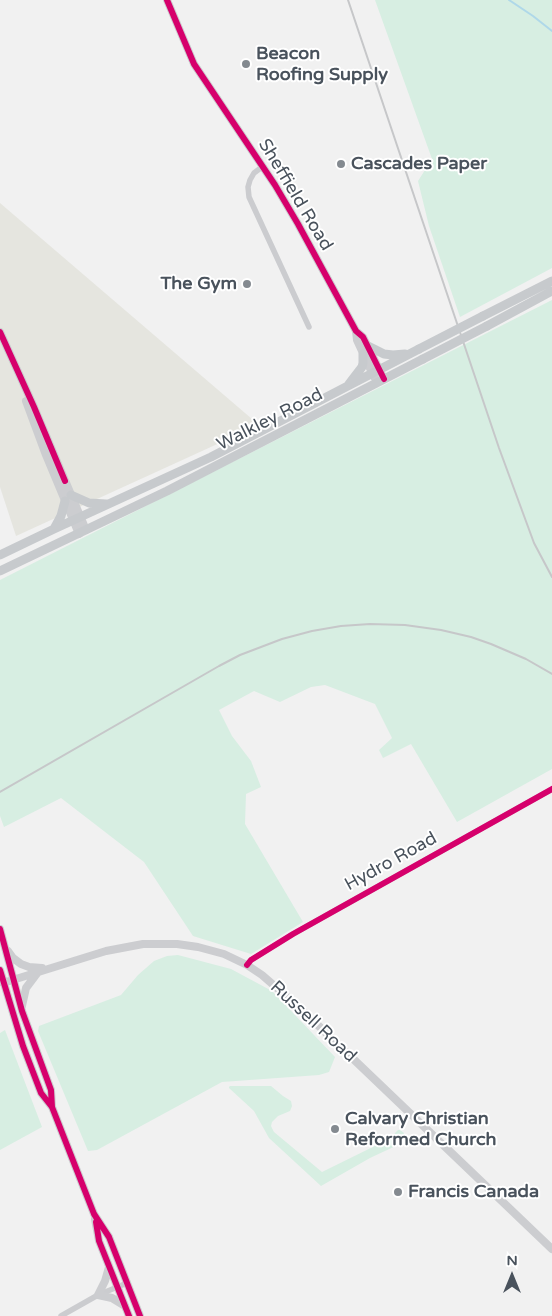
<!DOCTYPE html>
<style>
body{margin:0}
#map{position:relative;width:552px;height:1316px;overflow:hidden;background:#f1f1f1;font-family:"Varela Round",sans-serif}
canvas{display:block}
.north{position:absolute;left:487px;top:1251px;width:50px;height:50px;-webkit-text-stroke:4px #fff;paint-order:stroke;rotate:0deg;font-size:14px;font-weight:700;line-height:20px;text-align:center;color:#49525c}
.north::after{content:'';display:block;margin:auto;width:18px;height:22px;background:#49525c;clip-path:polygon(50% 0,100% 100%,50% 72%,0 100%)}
</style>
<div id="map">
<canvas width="552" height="1316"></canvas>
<div class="north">N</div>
</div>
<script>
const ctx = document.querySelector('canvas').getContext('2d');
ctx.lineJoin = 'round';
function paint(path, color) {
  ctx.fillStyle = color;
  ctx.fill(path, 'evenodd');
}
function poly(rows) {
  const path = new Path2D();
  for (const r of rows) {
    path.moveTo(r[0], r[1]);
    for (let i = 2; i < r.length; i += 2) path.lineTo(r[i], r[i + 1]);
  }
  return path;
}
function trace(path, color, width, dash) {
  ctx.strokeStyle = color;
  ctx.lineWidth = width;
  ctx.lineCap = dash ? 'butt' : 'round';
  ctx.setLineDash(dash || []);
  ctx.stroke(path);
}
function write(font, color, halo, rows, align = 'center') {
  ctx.font = font + ' "Varela Round",sans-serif';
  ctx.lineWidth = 4;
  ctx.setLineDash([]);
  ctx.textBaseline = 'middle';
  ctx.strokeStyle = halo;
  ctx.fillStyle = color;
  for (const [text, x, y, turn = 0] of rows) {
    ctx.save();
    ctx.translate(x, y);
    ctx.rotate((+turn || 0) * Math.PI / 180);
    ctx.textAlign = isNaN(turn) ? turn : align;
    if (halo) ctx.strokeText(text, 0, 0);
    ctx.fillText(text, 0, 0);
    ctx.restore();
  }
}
const commercial = poly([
 [0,203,259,425,16,536,0,487]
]);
const green = poly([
 [375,0,552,0,552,268,460,317,429,226,418,181,432,159],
 [552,300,552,769,457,822,411,744,383,758,379,750,392,738,375,704,325,685,311,687,280,702,254,691,219,710,232,736,251,761,261,787,246,794,245,824,303,922,251,954,193,936,144,862,61,798,4,827,0,816,0,580],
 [178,955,231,969,272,991,335,1057,329,1072,319,1075,222,1082,97,1150,88,1151,38,1031,39,1026,121,995,138,975,154,961,167,956],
 [5,1030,42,1127,0,1150,0,1033],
 [230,1086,271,1086,283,1096,291,1101,292,1106,290,1111,278,1116,272,1122,271,1126,274,1132,322,1172,389,1139,398,1130,400,1130,404,1133,402,1143,370,1158,321,1186,269,1138,254,1111,229,1088,229,1087]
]);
const stream = poly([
 [509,0,533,16,552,31]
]);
const street = poly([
 [262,167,254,173,250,180,248,187,249,197,309,327],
 [247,965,251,960,293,934,552,789],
 [61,1316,98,1295,127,1283]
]);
const secondary = poly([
 [167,0,194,64,275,185,298,224,356,331,363,337,384,379],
 [356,331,357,340,374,377],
 [0,332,34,407,86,530],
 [26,401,46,455,79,534],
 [0,929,22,1011,51,1090,52,1107],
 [8,951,13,958,21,964,29,967,42,968],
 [0,970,23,1046,41,1093,52,1107,94,1214,109,1237,140,1316],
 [3,983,106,951,143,944,177,944,198,947,224,954,247,965,262,975,301,1009,552,1249],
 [22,1006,26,988,38,972],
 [95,1219,99,1241,129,1316],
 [109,1267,105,1281,98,1295,112,1298,125,1306]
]);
const primary = poly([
 [483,316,552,281],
 [487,326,552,291],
 [368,346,384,354,393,355,405,354],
 [349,384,362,367,363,363,363,354],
 [71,495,89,503,106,504],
 [54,529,61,516,65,501],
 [0,555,54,529,211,457,419,349],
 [0,571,167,491,423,359]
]);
const rail = poly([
 [348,0,499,448,534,543,552,577],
 [0,792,219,666,240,655,282,639,312,631,341,626,370,624,405,625,441,630,471,637,491,644,526,659,552,674]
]);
const primaryBridge = poly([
 [419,349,483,316],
 [423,359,487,326]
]);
const cycleway = poly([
 [167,0,194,64,275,185,298,224,356,331,363,337,384,379],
 [0,332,34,407,65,481],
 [0,929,22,1011,51,1090,52,1107],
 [247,965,251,960,293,934,552,789],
 [0,970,23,1046,41,1093,52,1107,94,1214,109,1237,140,1316],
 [96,1222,99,1241,129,1316]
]);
const markers = [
 [246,64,5,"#848a90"],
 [341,164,5,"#848a90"],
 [247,284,5,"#848a90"],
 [335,1129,5,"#848a90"],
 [398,1192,5,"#848a90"]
];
const poiNames = [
 ["Beacon",256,54],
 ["Roofing Supply",256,75],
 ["Cascades Paper",351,164],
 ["The Gym",237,284,"right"],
 ["Calvary Christian",345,1119],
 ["Reformed Church",345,1140],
 ["Francis Canada",408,1192]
];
const streetNames = [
 ["Sheffield Road",295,195,59],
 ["Walkley Road",270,420,-27],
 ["Hydro Road",391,862,-29],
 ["Russell Road",313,1022,43]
];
paint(commercial, '#e5e5df');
paint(green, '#d7eee2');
trace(stream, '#afd8e9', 2);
trace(street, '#cbcccf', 5.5);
trace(secondary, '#cccdd0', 8);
trace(primary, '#c7cacd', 9);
trace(rail, '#c6c7c9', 2);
trace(primaryBridge, '#c7cacd', 9);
trace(cycleway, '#d6006c', 6);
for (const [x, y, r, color] of markers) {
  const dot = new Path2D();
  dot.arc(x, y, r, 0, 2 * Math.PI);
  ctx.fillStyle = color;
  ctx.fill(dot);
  trace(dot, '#fff', 2);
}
write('bold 18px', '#49525c', '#fff', poiNames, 'left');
write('18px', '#49525c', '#fff', streetNames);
</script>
